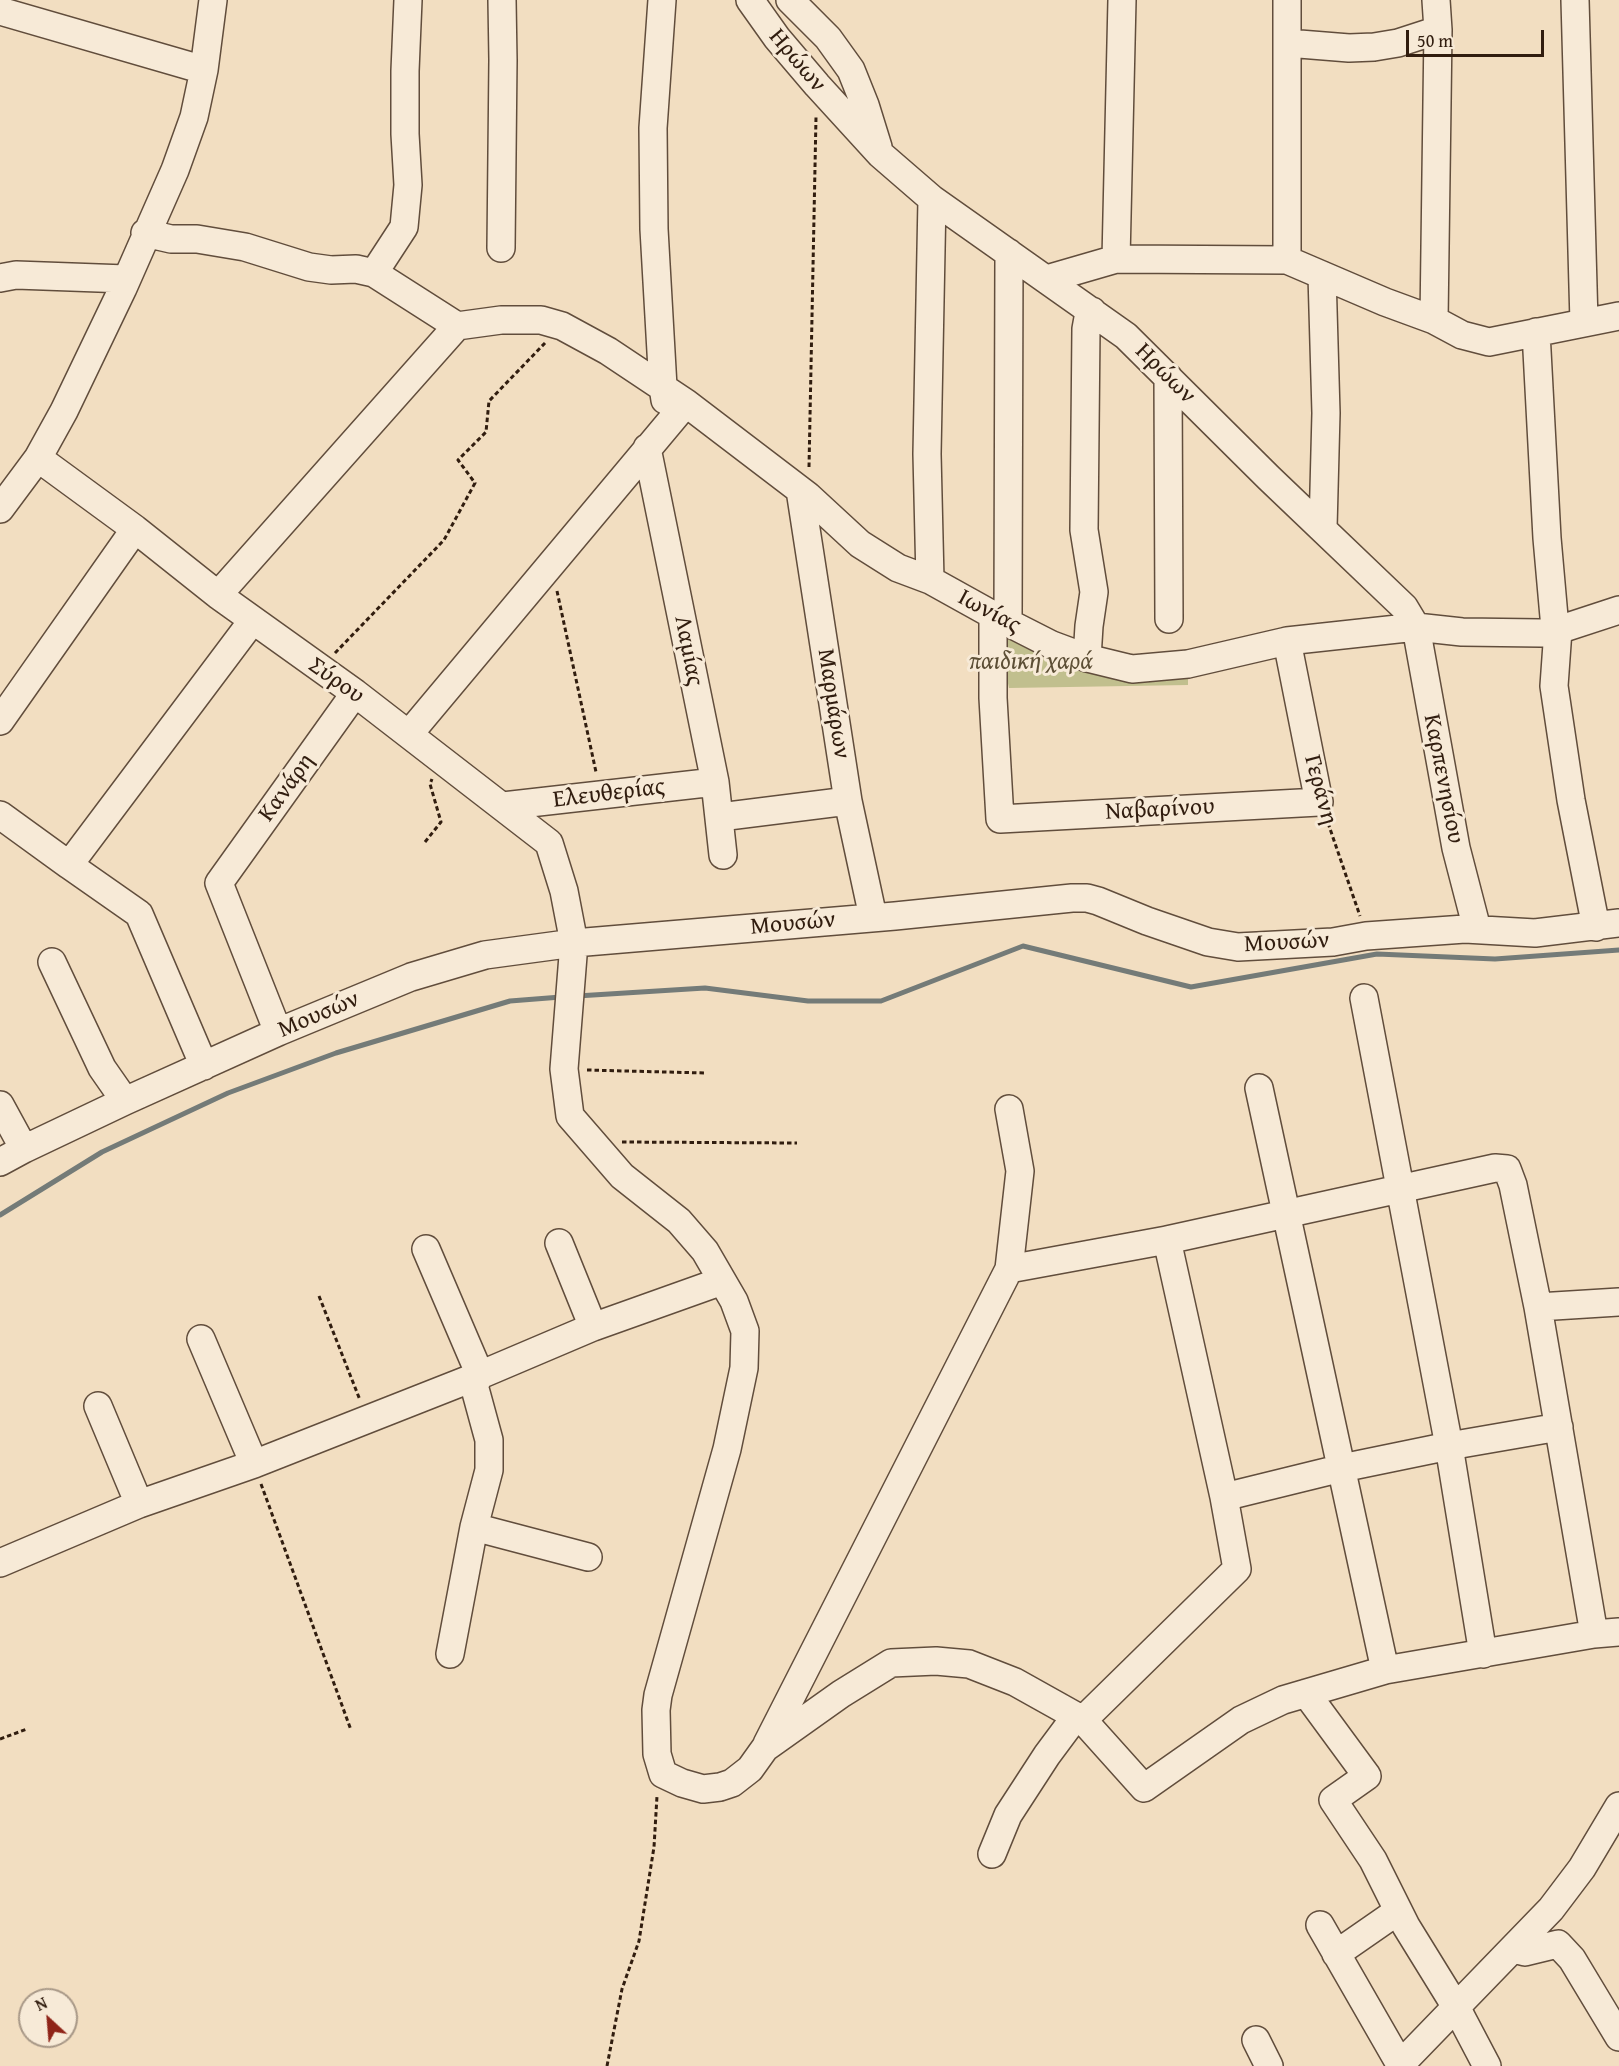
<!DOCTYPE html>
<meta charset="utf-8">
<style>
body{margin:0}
#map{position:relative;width:1619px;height:2066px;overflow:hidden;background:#f2dec1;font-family:"Gentium Book Plus",serif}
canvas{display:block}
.north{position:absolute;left:18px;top:1988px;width:60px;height:60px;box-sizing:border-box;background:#f7ead7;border:2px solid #a89887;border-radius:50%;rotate:334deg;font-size:16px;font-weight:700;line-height:24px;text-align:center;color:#311d0f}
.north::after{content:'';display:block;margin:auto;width:21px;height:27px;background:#8f2418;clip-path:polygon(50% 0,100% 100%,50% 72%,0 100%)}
.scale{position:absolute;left:1406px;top:30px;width:138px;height:27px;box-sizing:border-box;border:3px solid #311d0f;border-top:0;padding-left:8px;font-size:18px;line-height:21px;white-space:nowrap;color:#311d0f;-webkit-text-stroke:4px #f7ead7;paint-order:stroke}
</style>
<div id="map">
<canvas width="1619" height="2066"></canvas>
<div class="north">N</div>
<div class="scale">50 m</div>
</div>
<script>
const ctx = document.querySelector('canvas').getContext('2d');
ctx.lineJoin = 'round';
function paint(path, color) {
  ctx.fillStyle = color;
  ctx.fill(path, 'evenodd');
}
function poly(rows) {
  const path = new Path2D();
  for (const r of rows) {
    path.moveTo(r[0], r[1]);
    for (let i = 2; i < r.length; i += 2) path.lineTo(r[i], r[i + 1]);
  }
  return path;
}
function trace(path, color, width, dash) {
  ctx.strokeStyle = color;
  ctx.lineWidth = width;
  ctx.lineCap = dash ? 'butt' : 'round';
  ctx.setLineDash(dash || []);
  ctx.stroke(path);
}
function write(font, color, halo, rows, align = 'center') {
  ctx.font = font + ' "Gentium Book Plus",serif';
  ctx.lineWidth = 6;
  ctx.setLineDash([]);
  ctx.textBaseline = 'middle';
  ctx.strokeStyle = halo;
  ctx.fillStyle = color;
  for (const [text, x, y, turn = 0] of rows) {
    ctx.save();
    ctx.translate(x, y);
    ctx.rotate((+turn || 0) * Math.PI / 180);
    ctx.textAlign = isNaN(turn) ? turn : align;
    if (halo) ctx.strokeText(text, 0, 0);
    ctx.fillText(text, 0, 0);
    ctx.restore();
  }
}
const green = poly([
 [993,615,1052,645,1188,664,1188,685,1009,688]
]);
const stream = poly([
 [577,996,705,988,808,1001,881,1001,1023,946,1191,987,1377,954,1495,959,1619,950],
 [0,1215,102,1152,228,1093,336,1053,510,1001,561,997]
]);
const path = poly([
 [809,467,816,117],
 [557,591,596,772],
 [335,653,444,540,475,483,458,460,486,432,489,401,545,343],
 [1328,823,1360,916],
 [425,842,441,822,430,784,432,779],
 [587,1070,705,1073],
 [622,1142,797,1143],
 [319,1296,360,1400],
 [261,1484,351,1730],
 [0,1739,27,1729],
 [607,2066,622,1989,639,1941,654,1847,657,1796]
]);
const minor = poly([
 [662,0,653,128,654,229,663,387,665,400],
 [750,0,777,38,817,85,880,154,932,199,1126,336,1269,478,1404,607,1416,627,1462,632,1541,633,1558,630,1619,610],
 [790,0,828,38,851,70,865,105,878,147],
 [1287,0,1287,260],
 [1575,0,1584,322],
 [0,11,204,70],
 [1287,43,1349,48,1374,47,1398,43,1438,30],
 [145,233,171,239,197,239,245,247,309,267,331,270,356,269,374,273,457,326],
 [501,248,503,60,502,0],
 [1116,259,1122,0],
 [374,273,404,227,408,185,405,134,405,71,408,0],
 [1322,275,1326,413,1323,528],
 [0,278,16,275,126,279],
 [1047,279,1116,259,1287,260,1385,302,1434,320,1462,335,1489,342,1619,316],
 [1434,320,1438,30,1436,0],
 [1536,332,1547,538,1554,617,1558,630,1554,686,1571,800,1596,927],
 [1168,377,1169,619],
 [647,448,715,782,723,855],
 [38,458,135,529,218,595,355,693,549,843,564,891,574,943,564,1069,570,1116,622,1176,679,1221,705,1251,734,1301,745,1331,744,1368,727,1449,658,1695,656,1710,657,1754,663,1774,682,1783,703,1789,720,1787,732,1783,750,1769,765,1748,841,1694,891,1663,936,1661,969,1664,1015,1682,1083,1720,1144,1788,1241,1720,1283,1700,1385,1670,1594,1634,1619,1632],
 [800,490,848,801,873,917],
 [0,509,38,458,64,411,123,288,175,170,194,117,204,70,213,0],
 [930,580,927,454,932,199],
 [218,595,457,326,501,320,541,320,562,326,608,351,686,403,808,496,860,544,898,568,930,580,993,615,1052,645,1087,658,1132,669,1188,664,1287,641,1416,627,1456,848,1477,929],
 [993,615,993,698,1000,819,1319,802,1287,641],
 [1008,623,1009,253],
 [1087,658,1089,626,1094,592,1084,530,1086,329,1088,318,1092,311],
 [0,721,135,529],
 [409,734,686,403],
 [503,806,715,782],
 [0,815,69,865,253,620],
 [720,817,848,801],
 [69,865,139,914,204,1066],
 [52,962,102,1068,125,1101],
 [1364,998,1449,1446,1483,1654],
 [278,1032,219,883,355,693],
 [1259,1088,1385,1670],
 [0,1105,24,1149],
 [0,1162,24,1149,125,1101,278,1032,411,977,485,955,574,943,895,916,1072,898,1087,898,1098,901,1147,921,1208,942,1238,947,1333,942,1366,936,1465,929,1535,933,1619,923],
 [559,1243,593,1327],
 [426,1249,480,1375,474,1385,489,1440,489,1470,474,1527,450,1654],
 [1009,1269,1167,1240,1495,1168,1507,1169,1513,1185,1538,1307,1594,1634],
 [1538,1307,1619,1302],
 [201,1339,254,1464],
 [98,1406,139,1504],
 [1224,1497,1342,1468,1449,1446,1559,1427],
 [474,1527,588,1557],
 [0,1563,139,1504,254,1464,480,1375,593,1327,722,1281],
 [1306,1693,1367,1776,1333,1800,1373,1860,1406,1926,1456,2007,1487,2066],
 [1083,1720,1237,1569,1224,1497,1167,1240],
 [767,1744,1009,1269,1020,1171,1009,1109],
 [992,1854,1008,1815,1047,1755,1076,1716],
 [1320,1925,1401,2066],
 [1513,1949,1525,1952,1558,1944,1572,1959,1619,2037],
 [1336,1954,1398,1911],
 [1256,2040,1269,2066],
 [1399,2066,1551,1909,1582,1868,1619,1806]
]);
const streetNames = [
 ["Ηρώων",797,61,50],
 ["Ηρώων",1165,374,45],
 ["Ιωνίας",989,612,28],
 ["Λαμίας",688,651,79],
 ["Σύρου",336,681,35],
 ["Μαρμάρων",833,704,81],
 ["Καρπενησίου",1443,779,79],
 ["Κανάρη",287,788,-54],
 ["Γεράνη",1320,790,75],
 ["Ελευθερίας",609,794,-7],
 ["Ναβαρίνου",1160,810,-3],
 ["Μουσών",793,924,-5],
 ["Μουσών",1287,943,-3],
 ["Μουσών",319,1015,-23]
];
const parkNames = [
 ["παιδική χαρά",1031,662]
];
paint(green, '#c1bf8e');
trace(stream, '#747b78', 5);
trace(minor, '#614d3c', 30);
trace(path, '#311d0f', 3, [4.5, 3]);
trace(minor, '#f7ead7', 27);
write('24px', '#311d0f', '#f7ead7', streetNames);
write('italic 24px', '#5c4e35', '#f7ead7', parkNames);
</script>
